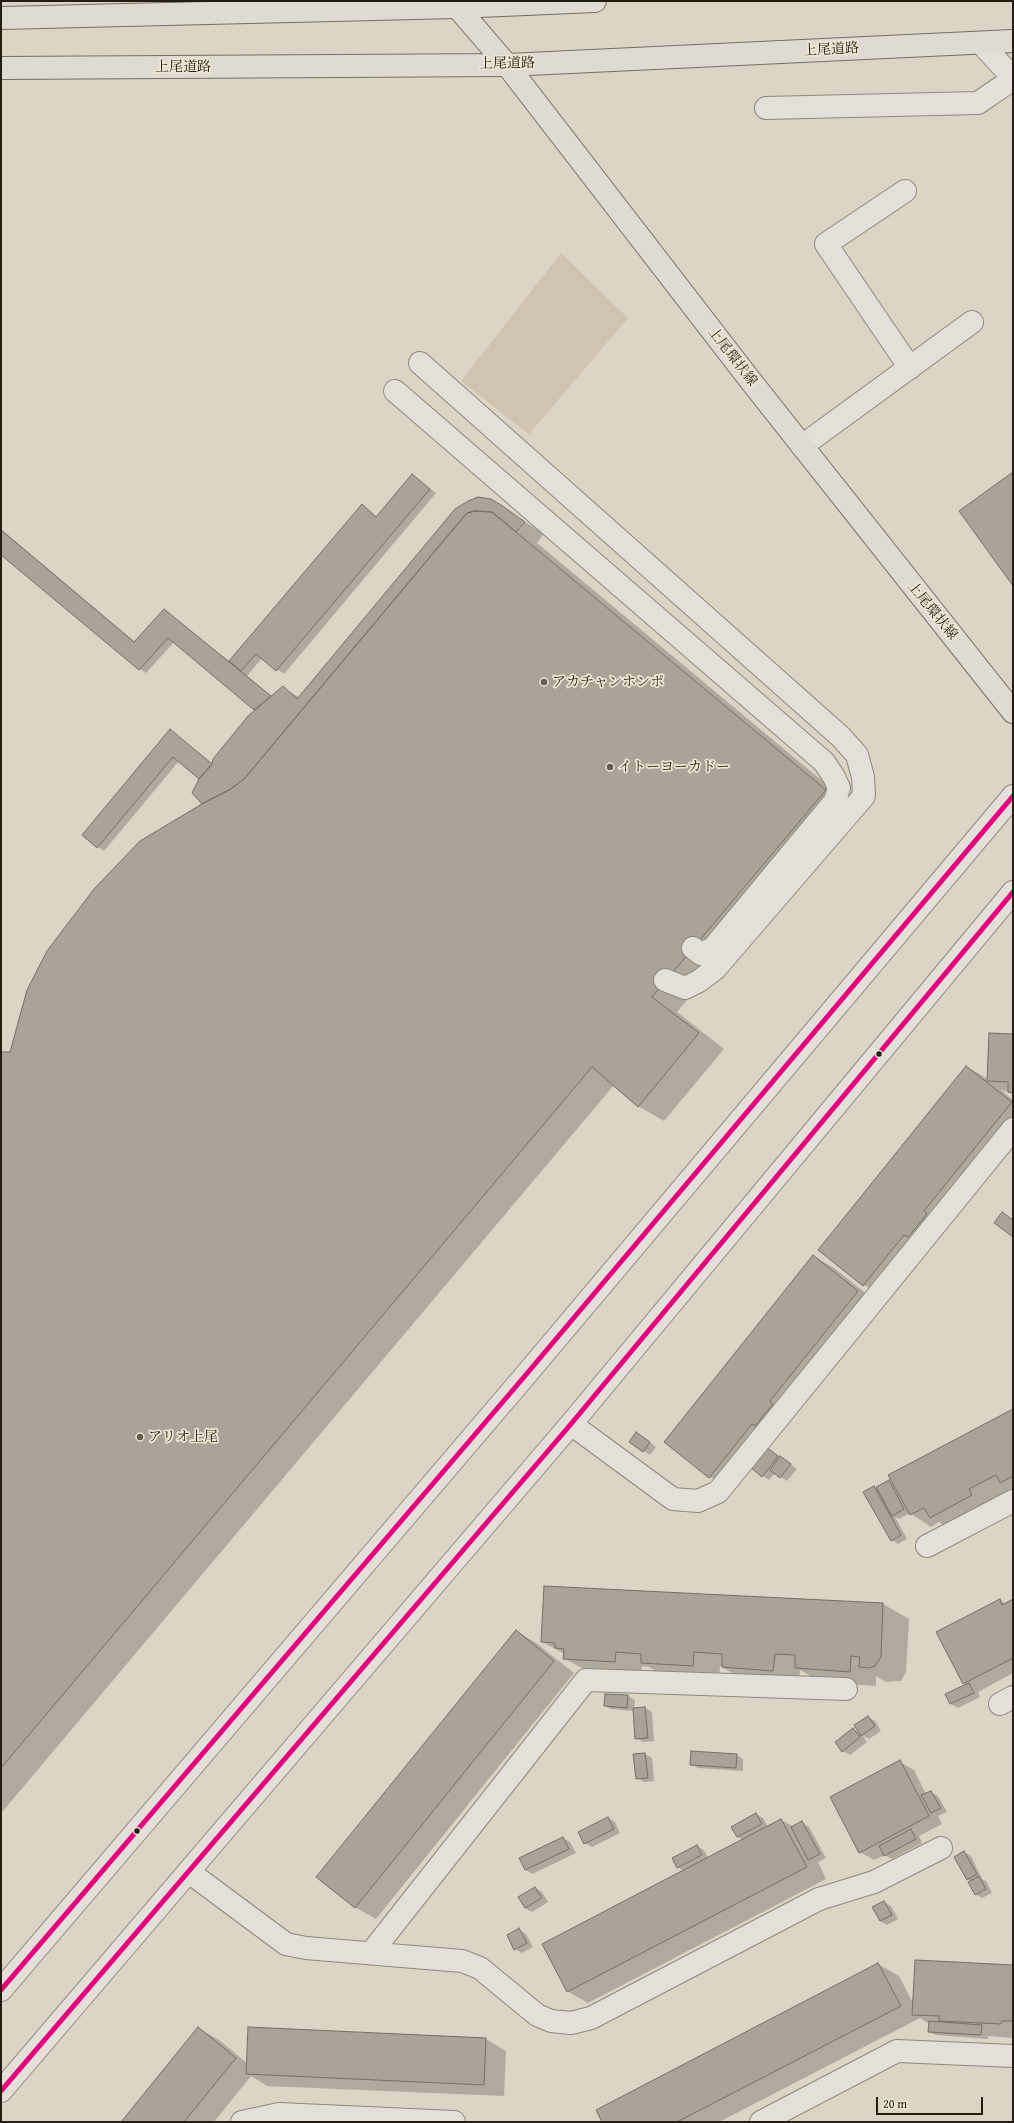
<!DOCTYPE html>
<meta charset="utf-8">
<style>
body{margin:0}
#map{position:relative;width:1014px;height:2123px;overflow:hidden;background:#dcd4c5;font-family:"Gentium Book Plus",serif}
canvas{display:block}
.frame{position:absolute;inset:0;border:2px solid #251d11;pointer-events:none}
.scale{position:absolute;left:876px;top:2097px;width:107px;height:18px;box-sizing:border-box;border:2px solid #251d11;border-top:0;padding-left:5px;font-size:12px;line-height:14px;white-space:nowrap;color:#251d11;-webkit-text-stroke:3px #eee5d3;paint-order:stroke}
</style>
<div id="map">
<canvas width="1014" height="2123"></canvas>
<div class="frame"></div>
<div class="scale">20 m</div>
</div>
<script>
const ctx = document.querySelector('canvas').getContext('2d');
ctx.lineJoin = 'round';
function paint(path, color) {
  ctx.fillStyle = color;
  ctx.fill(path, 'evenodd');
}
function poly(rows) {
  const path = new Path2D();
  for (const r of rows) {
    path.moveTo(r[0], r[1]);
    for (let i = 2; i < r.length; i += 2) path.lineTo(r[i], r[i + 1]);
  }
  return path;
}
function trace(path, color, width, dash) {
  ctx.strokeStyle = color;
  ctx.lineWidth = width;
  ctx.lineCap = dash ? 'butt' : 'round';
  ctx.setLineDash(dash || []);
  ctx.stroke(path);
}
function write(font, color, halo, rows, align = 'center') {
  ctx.font = font + ' "Gentium Book Plus","Noto Serif JP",serif';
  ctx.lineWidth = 3.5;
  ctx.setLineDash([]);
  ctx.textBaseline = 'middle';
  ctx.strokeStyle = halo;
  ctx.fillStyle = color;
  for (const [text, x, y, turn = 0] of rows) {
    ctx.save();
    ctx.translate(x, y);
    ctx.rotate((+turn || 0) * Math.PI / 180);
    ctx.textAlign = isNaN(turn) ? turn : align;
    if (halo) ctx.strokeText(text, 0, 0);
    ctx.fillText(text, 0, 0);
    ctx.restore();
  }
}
const green = poly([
 [561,253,628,318,529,434,461,381]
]);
const shadow = poly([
 [413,476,436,493,284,674,262,658,247,676,272,697,283,688,299,697,491,500,544,534,537,543,851,805,677,1012,724,1049,664,1121,638,1106,614,1085,3,1811,1,1810,1,1053,11,1053,204,804,201,779,179,761,104,851,98,847,170,731,213,764,256,710,174,642,146,673,140,669,1,554,1,529,135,642,164,610,230,662,362,505,377,517],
 [1013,1035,1013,1094,1000,1089,1013,1100,1013,1138,884,1297,864,1285,819,1250,967,1067,988,1079],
 [813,1256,834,1268,878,1303,730,1489,710,1477],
 [1013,1410,1013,1489,989,1501,992,1507,951,1529,939,1522,931,1527,910,1513,899,1519,895,1517,907,1539,898,1544,892,1540,874,1487,879,1490,889,1481,894,1484],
 [643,1437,656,1447,650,1455,630,1441],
 [773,1452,797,1469,787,1481,775,1473,769,1480,763,1476],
 [545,1587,883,1604,909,1619,906,1672,901,1681,886,1682,876,1676,876,1686,822,1682,800,1670,799,1685,748,1682,722,1667,720,1666,719,1681,668,1678,649,1667,642,1666,641,1677,590,1673,564,1658,565,1654,542,1642],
 [1000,1600,1006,1604,1013,1600,1013,1673,978,1692,980,1697,958,1708,951,1704,966,1685,937,1633],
 [516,1631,536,1643,574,1673,376,1919,355,1907],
 [628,1696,635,1700,634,1709,645,1708,652,1712,654,1741,643,1742,636,1738,634,1711,611,1709,605,1706],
 [868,1717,875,1721,881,1731,869,1739,862,1735,867,1742,850,1755,843,1751,853,1729,861,1734],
 [645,1754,652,1758,654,1781,644,1782,637,1778],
 [737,1755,743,1759,743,1771,698,1768,691,1764],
 [900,1762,914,1770,926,1794,931,1792,938,1796,947,1812,938,1816,942,1824,919,1836,922,1843,892,1859,885,1855,874,1860,860,1852],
 [756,1814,763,1818,768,1827,781,1820,794,1827,802,1823,809,1827,826,1858,818,1862,826,1879,588,2003,567,1991,684,1871,678,1867,697,1846,704,1850,708,1858,743,1840,738,1837,732,1827],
 [608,1818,615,1822,620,1833,592,1847,585,1843],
 [563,1838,570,1842,576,1853,532,1874,526,1870,520,1859],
 [964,1852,971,1856,982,1879,986,1881,992,1893,982,1898,975,1894,971,1881,968,1879],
 [535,1888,542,1892,548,1902,532,1912,525,1908],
 [884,1902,891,1906,898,1919,887,1925,880,1921],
 [519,1930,526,1934,533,1947,522,1953,515,1949],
 [878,1964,899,1976,914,2005,1013,1966,1013,2038,988,2036,988,2039,936,2035,929,2032,930,2024,920,2018,719,2122,603,2122],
 [198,2028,219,2040,247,2063,486,2039,506,2051,504,2096,267,2086,251,2076,214,2122,122,2122]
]);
const building = poly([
 [1013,472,1013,586,959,511,1013,472],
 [412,474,430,489,276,671,256,654,241,671,229,661,362,504,376,517,412,474],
 [478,497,491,499,501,505,525,522,516,532,492,512,475,511,467,513,245,778,231,789,202,804,192,793,199,779,212,764,213,759,248,716,283,686,297,699,455,509,468,501,478,497],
 [475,511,492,512,826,790,652,997,699,1033,638,1107,592,1067,1,1768,1,1052,10,1052,27,990,47,951,94,889,140,841,207,801,231,789,245,778,454,528,467,513,475,511],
 [1,530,134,642,164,609,271,696,254,710,168,638,139,670,1,555,1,530],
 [170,729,212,764,199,779,173,757,97,848,82,835,170,729],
 [989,1033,1013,1034,1013,1093,1008,1092,1008,1082,987,1081,989,1033],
 [966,1066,1012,1102,924,1211,927,1214,908,1237,904,1235,863,1286,818,1250,966,1066],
 [1002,1212,1013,1220,1013,1237,994,1223,1002,1212],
 [813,1255,858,1291,770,1401,773,1404,755,1426,752,1424,709,1478,664,1442,813,1255],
 [1013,1409,1013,1476,1000,1483,996,1475,969,1489,972,1495,930,1518,924,1508,910,1515,888,1475,1013,1409],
 [636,1432,650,1442,643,1452,629,1442,636,1432],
 [766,1447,778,1456,762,1477,750,1467,766,1447],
 [780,1456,791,1464,780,1478,770,1470,780,1456],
 [889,1480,904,1509,892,1516,876,1487,889,1480],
 [874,1486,901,1535,891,1541,863,1492,874,1486],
 [544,1586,883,1603,881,1657,875,1666,869,1668,859,1667,860,1657,851,1656,850,1672,795,1668,795,1655,775,1654,773,1671,722,1667,722,1654,694,1652,693,1666,641,1663,641,1654,616,1652,615,1662,563,1659,564,1649,555,1648,555,1643,541,1642,544,1586],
 [1000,1599,1002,1605,1013,1599,1013,1658,963,1684,936,1632,1000,1599],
 [516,1630,554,1661,355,1908,316,1877,516,1630],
 [969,1683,974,1693,950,1704,945,1694,969,1683],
 [605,1694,628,1695,627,1708,604,1706,605,1694],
 [645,1707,648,1738,635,1739,633,1708,645,1707],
 [868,1716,875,1726,861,1736,854,1725,868,1716],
 [853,1728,860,1737,842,1752,835,1742,853,1728],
 [691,1751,737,1754,736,1768,690,1765,691,1751],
 [645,1753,648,1778,636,1779,633,1754,645,1753],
 [900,1760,929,1816,859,1853,830,1797,900,1760],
 [931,1791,941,1808,931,1813,921,1795,931,1791],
 [756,1813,762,1824,737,1837,731,1827,756,1813],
 [608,1817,614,1829,584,1844,578,1832,608,1817],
 [781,1819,807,1867,567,1992,542,1944,781,1819],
 [802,1821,820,1854,808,1860,791,1827,802,1821],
 [911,1829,916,1839,884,1856,879,1846,911,1829],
 [563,1837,569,1849,525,1870,519,1858,563,1837],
 [697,1845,702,1855,677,1868,672,1858,697,1845],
 [964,1851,977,1874,967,1880,954,1857,964,1851],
 [979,1876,986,1889,975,1895,968,1882,979,1876],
 [535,1887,542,1898,525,1908,518,1897,535,1887],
 [884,1901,892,1915,880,1921,872,1907,884,1901],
 [519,1928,527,1943,514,1950,507,1935,519,1928],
 [915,1960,1013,1965,1013,2021,1002,2021,1001,2024,939,2021,939,2016,912,2015,915,1960],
 [878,1963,901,2006,677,2122,602,2122,596,2110,878,1963],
 [929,2021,982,2025,981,2035,928,2032,929,2021],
 [198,2027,236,2058,184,2122,121,2122,198,2027],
 [248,2027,486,2038,484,2085,246,2074,248,2027]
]);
const minor = poly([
 [981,43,1013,78],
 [766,108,978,103,1013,79],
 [905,191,826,244,910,368],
 [420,363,841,737,857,755,863,777,864,796,715,969,699,981,685,988,665,980],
 [395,391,824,762,834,777,839,788,835,801,713,948,701,954,693,948],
 [802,446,972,322],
 [571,1424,673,1499,698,1501,718,1492,1013,1129],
 [927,1546,1013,1501],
 [1000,1704,1013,1697],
 [189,1872,286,1944,306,1948,462,1961,480,1968,537,2015,551,2021,571,2023,591,2018,819,1899,874,1882,941,1848],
 [371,1953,586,1680,846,1689],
 [1,1990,524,1377,1013,796],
 [1,2091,571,1424,1013,892],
 [242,2122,279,2114,454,2122],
 [761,2122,897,2051,1013,2056]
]);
const major = poly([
 [452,1,507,65,750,380,1013,712]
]);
const highway = poly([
 [1,18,457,7,595,1],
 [1,68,507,65,1013,41]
]);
const bus1 = poly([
 [1,1990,524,1377,1013,796],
 [1,2091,571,1424,1013,892]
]);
const markers = [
 [544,682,4,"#655d50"],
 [610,767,4,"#655d50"],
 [879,1054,3.5,"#251d11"],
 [140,1437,4,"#655d50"],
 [137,1831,3.5,"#251d11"]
];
const streetNames = [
 ["上尾道路",831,50,-3],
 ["上尾道路",507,64,-1],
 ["上尾道路",183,67],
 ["上尾環状線",732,357,52],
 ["上尾環状線",932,611,51]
];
const poiNames = [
 ["アカチャンホンポ",552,682],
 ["イトーヨーカドー",618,767],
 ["アリオ上尾",148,1437]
];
paint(green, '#cfc4b0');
paint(shadow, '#0003');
paint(building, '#a9a398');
trace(building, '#746f66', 1);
trace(minor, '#8d887e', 24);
trace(major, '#746f66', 24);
trace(highway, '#746f66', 24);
trace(minor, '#e4e0d9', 22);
trace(major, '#dfdbd2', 22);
trace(highway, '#dfdbd2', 22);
trace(bus1, '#e5007d', 5);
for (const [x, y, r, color] of markers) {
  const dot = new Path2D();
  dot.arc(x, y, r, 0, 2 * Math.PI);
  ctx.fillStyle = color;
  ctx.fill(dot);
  trace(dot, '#eee5d3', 1.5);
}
write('14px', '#251d11', '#eee5d3', streetNames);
write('14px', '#251d11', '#eee5d3', poiNames, 'left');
</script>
